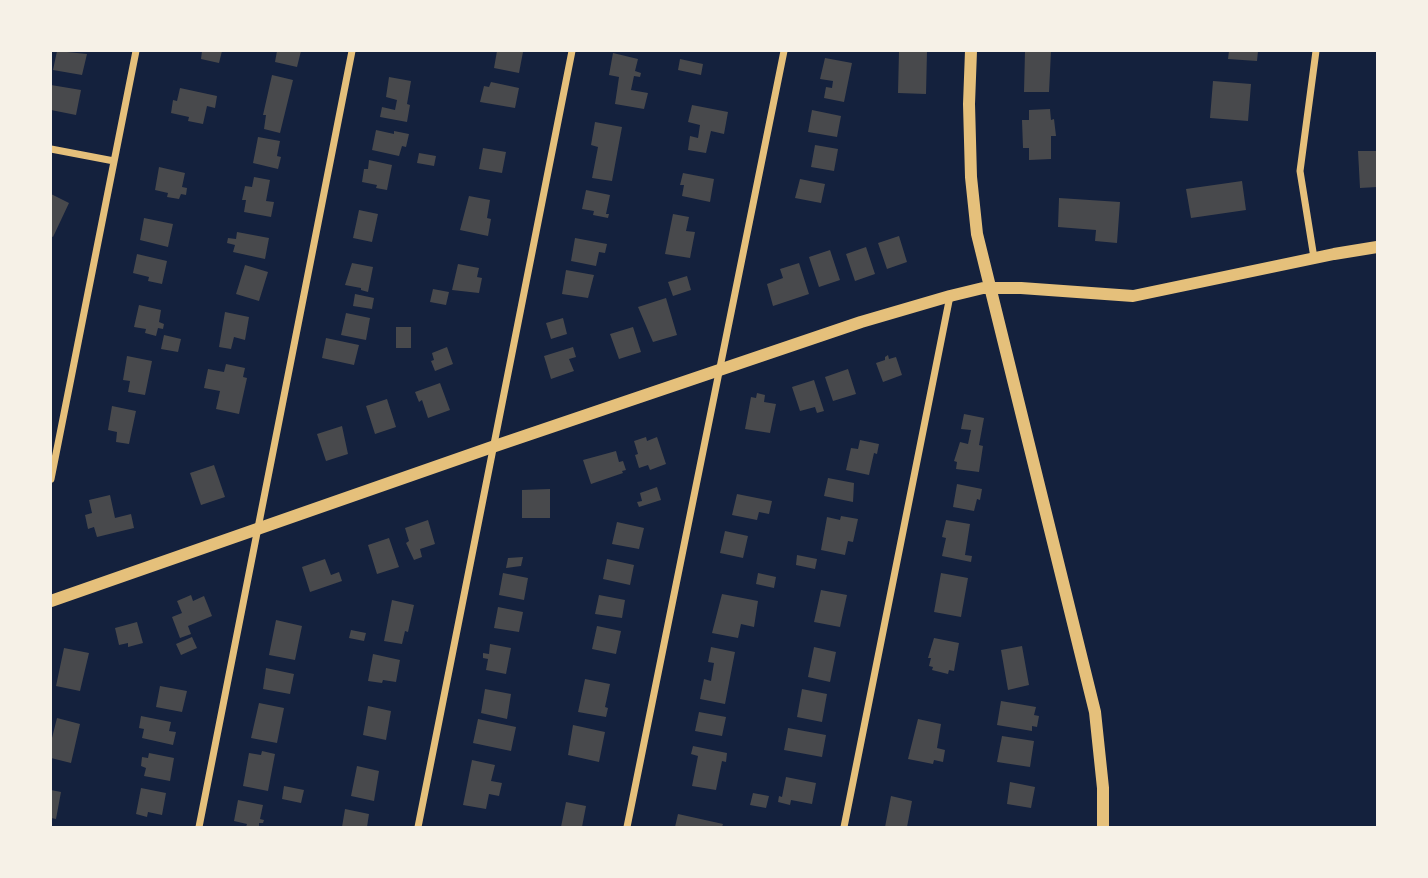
<!DOCTYPE html>
<style>
body{margin:0}
#map{position:relative;width:1428px;height:878px;overflow:hidden;background:#14213d;font-family:Poppins,sans-serif}
canvas{display:block}
.frame{position:absolute;inset:0;border:52px solid #f6f1e7;pointer-events:none}
</style>
<div id="map">
<canvas width="1428" height="878"></canvas>
<div class="frame"></div>
</div>
<script>
const ctx = document.querySelector('canvas').getContext('2d');
ctx.lineJoin = 'round';
function paint(path, color) {
  ctx.fillStyle = color;
  ctx.fill(path, 'evenodd');
}
function poly(rows) {
  const path = new Path2D();
  for (const r of rows) {
    path.moveTo(r[0], r[1]);
    for (let i = 2; i < r.length; i += 2) path.lineTo(r[i], r[i + 1]);
  }
  return path;
}
function trace(path, color, width, dash) {
  ctx.strokeStyle = color;
  ctx.lineWidth = width;
  ctx.lineCap = dash ? 'butt' : 'round';
  ctx.setLineDash(dash || []);
  ctx.stroke(path);
}
const building = poly([
 [57,51,87,54,82,75,53,70],
 [202,51,222,51,219,63,201,59],
 [277,51,301,51,297,67,275,62],
 [497,51,523,52,519,73,494,68],
 [899,51,927,51,926,94,898,93],
 [1025,51,1051,51,1049,92,1024,92],
 [1229,51,1258,51,1257,61,1228,59],
 [613,53,638,59,635,71,641,73,640,77,634,76,631,90,648,93,644,109,615,104,619,77,609,75],
 [825,58,852,63,844,102,824,98,826,87,832,88,833,81,820,79],
 [680,59,703,64,701,75,678,70],
 [272,75,293,80,280,133,264,129,266,115,263,115],
 [389,77,411,81,407,104,410,105,407,122,380,117,382,107,395,110,397,100,386,97],
 [1213,81,1251,84,1248,121,1210,118],
 [491,82,519,88,515,108,480,102,484,86,489,87],
 [51,85,81,90,76,115,51,110],
 [180,88,217,96,215,108,207,106,203,124,188,121,189,117,171,113,173,100,177,101],
 [692,105,728,112,724,134,711,131,706,153,688,150,690,136,698,138,700,125,688,122],
 [1050,109,1051,120,1054,119,1056,136,1051,136,1051,159,1029,160,1029,148,1023,148,1022,120,1029,120,1029,110],
 [812,110,841,116,837,137,808,132],
 [595,122,622,127,612,181,592,178,598,147,591,145],
 [376,130,394,134,394,131,409,134,406,147,402,146,399,156,372,150],
 [258,137,280,141,277,156,281,157,278,169,253,163],
 [815,145,838,149,834,171,811,167],
 [483,148,506,152,502,173,479,169],
 [1358,151,1377,151,1377,187,1360,188],
 [419,153,436,156,434,166,417,163],
 [369,160,392,165,387,190,376,188,377,185,362,182,364,169,368,169],
 [159,167,185,173,182,187,187,188,186,195,181,194,179,199,167,197,168,193,155,190],
 [683,173,714,179,710,202,682,196,684,185,680,185],
 [254,177,270,180,266,201,274,202,271,217,244,212,246,200,242,200,245,186,252,187],
 [800,179,825,184,821,203,795,198],
 [1242,181,1246,210,1191,218,1186,189],
 [586,190,610,195,606,214,609,214,608,218,593,215,594,211,582,209],
 [51,194,69,203,53,237,51,236],
 [469,196,490,200,487,218,491,219,488,236,460,230],
 [1059,198,1120,202,1117,243,1095,241,1096,230,1058,227],
 [359,210,378,214,372,242,353,238],
 [673,214,689,217,686,231,695,232,690,258,665,254],
 [144,218,173,224,168,247,140,240],
 [237,232,269,238,265,259,233,252,235,245,227,243,228,238,236,239],
 [899,236,907,262,887,269,878,243],
 [575,238,607,244,605,253,599,252,596,266,571,261],
 [866,247,875,274,855,281,846,254],
 [830,250,840,280,819,287,809,257],
 [137,254,167,261,162,284,148,281,149,277,133,273],
 [352,263,373,267,368,292,361,290,361,288,345,285],
 [799,263,809,294,773,306,767,284,783,278,780,269],
 [458,264,479,268,477,277,482,278,479,293,452,290],
 [245,265,268,272,259,301,236,294],
 [566,270,594,275,588,298,562,294],
 [687,276,691,290,673,296,668,282],
 [433,289,449,292,446,305,430,302],
 [355,294,374,298,372,309,353,306],
 [666,298,677,335,653,342,638,307],
 [139,305,161,310,159,322,164,324,163,329,158,328,156,336,145,333,146,329,134,327],
 [225,312,249,317,245,340,234,337,231,349,219,347],
 [346,313,370,318,366,340,341,335],
 [563,318,567,334,551,339,546,323],
 [396,327,411,327,411,348,396,348],
 [633,327,641,352,619,359,610,334],
 [164,335,181,339,178,352,161,349],
 [326,338,359,345,354,365,322,358],
 [447,347,453,364,435,371,431,361,434,360,432,353],
 [573,347,576,357,569,359,574,371,551,379,544,356],
 [888,355,889,359,896,357,902,375,883,382,876,363,885,360,885,357],
 [127,356,152,361,145,395,128,392,130,381,123,380],
 [226,364,245,368,243,377,247,378,239,414,216,409,220,391,204,388,208,369,224,372],
 [848,369,856,394,833,401,825,377],
 [814,380,824,411,817,413,815,407,800,411,792,387],
 [440,383,450,410,428,418,422,400,419,402,415,392],
 [757,393,765,395,764,402,776,404,770,433,745,429,751,397,756,398],
 [387,399,396,427,375,434,366,406],
 [112,406,136,411,129,444,116,442,117,432,108,430],
 [964,414,984,418,979,445,983,446,979,472,956,469,957,462,954,461,960,442,968,444,971,430,961,429],
 [342,426,348,454,326,461,317,434],
 [646,437,647,441,657,437,666,464,650,470,648,465,639,468,635,455,638,454,634,441],
 [860,440,879,444,877,454,874,453,869,475,846,470,851,448,858,449],
 [616,451,619,462,623,461,626,470,622,471,623,473,591,484,583,460],
 [214,465,225,497,201,505,190,473],
 [828,478,854,483,853,502,824,496],
 [957,484,982,489,980,500,977,499,974,511,953,507],
 [657,487,661,500,639,507,637,502,642,501,640,493],
 [550,489,550,518,522,518,522,490],
 [737,494,772,501,769,514,759,512,757,520,732,515],
 [110,495,115,518,131,514,134,528,97,537,94,527,88,529,85,515,92,513,89,500],
 [841,516,858,519,853,542,848,541,845,555,821,550,827,517,840,520],
 [428,520,435,544,420,549,422,557,414,560,406,543,409,541,405,528],
 [946,520,970,524,965,555,972,556,971,562,942,556,946,538,942,537],
 [617,522,644,528,639,549,612,544],
 [725,531,748,536,743,558,720,553],
 [389,538,399,567,377,574,368,545],
 [797,555,817,559,815,569,796,565],
 [523,557,521,566,506,568,508,558],
 [325,559,331,575,339,572,342,581,310,592,302,567],
 [607,559,634,565,630,585,603,579],
 [503,573,528,578,524,600,499,595],
 [758,573,776,577,774,588,756,584],
 [941,573,968,578,961,617,934,612],
 [821,590,847,595,840,627,814,622],
 [722,594,758,601,754,627,741,624,738,638,712,633],
 [191,595,193,601,204,596,212,616,188,626,191,634,180,638,172,617,182,613,177,601],
 [599,595,625,600,622,618,595,614],
 [392,600,414,605,408,632,405,631,402,644,384,641],
 [498,607,523,612,519,632,494,628],
 [276,620,302,626,295,660,269,655],
 [137,622,143,643,128,647,128,643,119,645,115,628],
 [597,626,621,631,616,654,592,649],
 [351,630,366,633,364,641,349,638],
 [192,637,197,648,181,655,176,644],
 [934,638,959,643,954,671,949,670,948,674,932,670,933,667,929,666,931,658,928,658],
 [490,644,511,648,506,674,486,670,488,659,483,658,483,653,489,654],
 [1022,646,1029,685,1008,690,1001,650],
 [711,647,735,652,725,704,700,699,704,679,711,681,714,663,708,662],
 [814,647,836,652,830,682,808,677],
 [64,648,89,653,80,691,56,686],
 [373,654,400,660,396,682,383,680,382,683,368,681],
 [266,668,294,674,290,694,263,689],
 [585,679,610,684,605,707,608,708,606,717,578,712],
 [160,686,187,691,182,712,156,707],
 [485,689,511,694,507,719,481,713],
 [802,689,827,694,822,722,797,717],
 [1001,701,1036,707,1034,715,1039,716,1037,727,1032,726,1032,731,997,725],
 [259,703,284,708,277,743,251,738],
 [368,706,391,711,386,740,363,735],
 [699,712,726,717,722,736,695,731],
 [141,716,171,722,169,731,176,732,173,745,142,738,144,729,139,728],
 [57,718,80,724,71,763,51,758,51,742],
 [478,719,516,727,511,751,473,743],
 [918,719,941,724,937,748,945,750,943,762,934,760,933,764,908,759],
 [573,725,605,732,599,762,568,755],
 [788,728,826,735,822,757,784,750],
 [1002,736,1034,741,1030,767,997,762],
 [693,746,727,753,726,762,722,761,716,790,692,786,698,756,691,754],
 [262,751,275,754,268,791,243,786,249,753,261,755],
 [149,753,174,758,170,781,144,776,146,768,141,766,142,757,148,758],
 [472,760,495,765,491,781,502,783,499,796,489,794,486,809,463,805],
 [357,766,379,771,374,801,351,796],
 [786,777,816,783,812,804,791,800,790,805,778,802,779,796,782,797],
 [1010,782,1035,787,1031,808,1007,804],
 [284,786,304,790,301,803,282,799],
 [141,788,166,793,162,815,148,812,147,817,136,814],
 [51,790,61,792,56,819,51,818],
 [753,793,769,796,766,808,750,805],
 [891,796,912,801,907,827,885,827],
 [238,800,263,805,260,819,264,820,263,823,259,823,259,827,246,827,247,824,234,821],
 [566,802,586,806,582,827,561,827],
 [345,809,369,814,367,827,342,827],
 [678,814,723,824,722,827,675,827]
]);
const minor = poly([
 [51,149,114,161],
 [1314,258,1300,171,1316,51],
 [51,479,136,51],
 [199,827,352,51],
 [418,827,572,51],
 [627,827,784,51],
 [844,827,950,296]
]);
const tertiary = poly([
 [971,51,969,104,971,177,977,234,1095,712,1103,788,1103,827],
 [51,601,495,446,861,322,950,296,983,288,1021,288,1133,296,1334,254,1377,247]
]);
paint(building, '#48494c');
trace(minor, '#e5c07b', 7);
trace(tertiary, '#e5c07b', 12);
</script>
